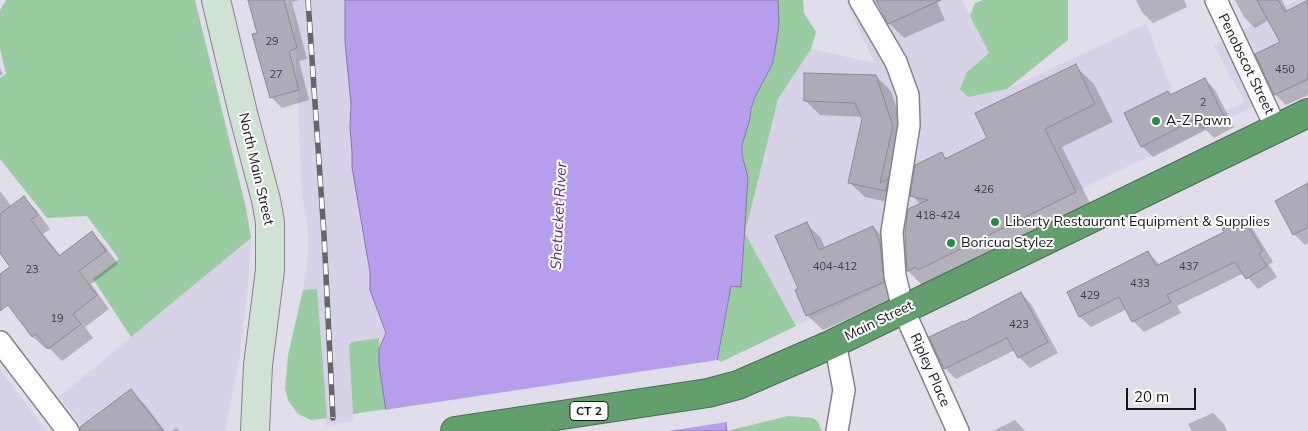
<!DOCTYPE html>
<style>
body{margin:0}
#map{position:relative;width:1308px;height:431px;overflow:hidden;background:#e1ddeb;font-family:Mulish,sans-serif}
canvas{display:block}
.scale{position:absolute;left:1126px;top:388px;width:70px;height:22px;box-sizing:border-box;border:2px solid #18161b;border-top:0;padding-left:6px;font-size:15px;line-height:18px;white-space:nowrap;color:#18161b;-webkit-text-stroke:4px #fff;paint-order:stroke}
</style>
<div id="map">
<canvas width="1308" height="431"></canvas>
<div class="scale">20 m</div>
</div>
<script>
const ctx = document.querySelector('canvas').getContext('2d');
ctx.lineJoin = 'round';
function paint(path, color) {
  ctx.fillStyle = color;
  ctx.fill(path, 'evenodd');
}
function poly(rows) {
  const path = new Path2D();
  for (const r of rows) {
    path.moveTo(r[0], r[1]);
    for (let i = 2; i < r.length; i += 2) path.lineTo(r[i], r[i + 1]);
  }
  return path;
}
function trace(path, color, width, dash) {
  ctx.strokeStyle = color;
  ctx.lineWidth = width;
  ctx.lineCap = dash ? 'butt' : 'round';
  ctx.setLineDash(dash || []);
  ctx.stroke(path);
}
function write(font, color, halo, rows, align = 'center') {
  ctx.font = font + ' Mulish,sans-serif';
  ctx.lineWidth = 4;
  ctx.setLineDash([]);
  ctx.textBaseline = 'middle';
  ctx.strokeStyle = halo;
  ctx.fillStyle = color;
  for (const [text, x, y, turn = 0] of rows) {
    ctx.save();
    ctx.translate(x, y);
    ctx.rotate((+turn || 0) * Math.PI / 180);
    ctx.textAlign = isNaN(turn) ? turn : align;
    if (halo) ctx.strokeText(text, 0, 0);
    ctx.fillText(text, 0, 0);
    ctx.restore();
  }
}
const built = poly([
 [293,0,345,0,345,42,351,104,350,128,352,152,352,167,370,272,370,290,386,333,379,349,379,338,349,342,353,421,326,426,317,290,303,290,308,254,308,233,302,192],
 [845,0,962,0,1008,89,1146,24,1187,129,1245,102,1214,46,1297,0,1308,0,1308,80,796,326,745,233,778,99,811,49,875,63],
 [251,238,248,287,239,362,225,431,86,431,59,397],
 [0,369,47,431,0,431]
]);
const green = poly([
 [6,0,195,0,246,208,251,238,131,337,93,279,119,259,87,216,47,218,0,159,0,78,6,74,0,49,0,10],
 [778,0,803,0,804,13,816,32,811,49,778,99,745,233,796,326,721,362,718,360,731,286,741,286,748,177,742,155,742,145,755,97,768,73,774,57],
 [983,0,1068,0,1068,40,1007,89,968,97,960,89,967,72,989,53,970,16,975,3],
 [317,289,327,418,311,420,298,414,288,400,285,389,288,355,303,290],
 [379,338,379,364,386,409,353,414,349,345,351,342],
 [788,416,813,418,818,422,822,431,727,431]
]);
const water = poly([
 [345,0,778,0,779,24,774,57,772,65,755,97,751,109,750,119,742,145,742,155,748,177,741,287,731,286,717,362,727,431,389,431,379,364,379,349,386,333,370,290,370,272,352,167,352,152,350,128,351,104,345,42,345,0]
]);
const pier = poly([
 [718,360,727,422,669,431,387,431,384,410]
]);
const shadow = poly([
 [249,0,299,0,292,2,307,59,299,61,309,100,282,108,271,97,258,33],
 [878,0,936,0,945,20,904,38,889,23],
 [1136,0,1184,0,1187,7,1153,23,1142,12],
 [1235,0,1282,0,1288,12,1308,1,1308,95,1286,105,1275,94,1281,43,1269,20,1255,28,1244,17],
 [1075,66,1094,84,1113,122,1062,147,1094,211,926,289,908,271,906,233,921,205,912,195,941,153,947,159,989,138],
 [0,68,3,74,0,76],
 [876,76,891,91,908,142,901,205,865,197,849,182,863,117,820,115,805,100],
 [1205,79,1215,90,1234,127,1214,138,1206,130,1153,157,1142,146,1168,92,1171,96],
 [1308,185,1308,243,1305,245,1294,234],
 [0,191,12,207,24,198,37,211,50,229,43,234,61,256,92,233,105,246,118,264,91,284,109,309,85,327,93,338,62,361,48,347,46,349,32,336,0,294,0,276,12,267,0,251],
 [1242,219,1253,229,1273,262,1269,265,1277,277,1258,289,1244,273,1177,306,1181,313,1144,332,1133,321,1127,309,1091,327,1080,317,1068,292,1148,252,1160,265,1226,233],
 [806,223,821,238,825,248,873,227,888,242,898,297,823,330,807,315,796,290,800,289],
 [1021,293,1031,304,1058,353,1030,368,1019,357,1015,350,956,379,945,368,964,323],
 [131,391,146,406,165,431,96,431],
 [1213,413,1224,424,1227,431,1192,431,1188,424],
 [1015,420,1025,431,993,431],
 [176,428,180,431,172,431]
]);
const building = poly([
 [248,0,284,0,297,48,289,51,299,90,270,98,252,34,257,33,248,0],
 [876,0,941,0,888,24,876,0],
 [1257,0,1278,0,1285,12,1308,0,1308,79,1274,95,1255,54,1280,42,1257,0],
 [1076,64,1095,104,1045,129,1076,192,918,270,916,267,907,271,905,233,908,209,928,200,910,196,915,165,942,152,945,159,987,138,975,113,1076,64],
 [804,73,876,75,893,126,880,183,888,179,886,191,848,183,862,119,855,103,804,101,804,73],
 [1205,78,1224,116,1202,128,1197,118,1141,147,1124,113,1168,91,1170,95,1205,78],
 [1308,183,1308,227,1293,235,1275,201,1308,183],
 [24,196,38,215,31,220,59,256,92,231,106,251,79,271,97,295,73,314,81,324,48,349,36,334,32,337,8,305,0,311,0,274,10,267,0,253,0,214,24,196],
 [1243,217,1263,251,1259,254,1267,266,1246,279,1235,262,1167,295,1171,302,1132,322,1119,297,1079,317,1067,292,1148,251,1156,266,1224,232,1222,229,1243,217],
 [807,222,819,250,873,226,880,242,884,282,806,316,795,290,798,288,775,236,807,222],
 [1021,292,1048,342,1018,358,1007,338,944,369,929,337,963,321,964,322,1021,292],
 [131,389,163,431,80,431,80,427,131,389]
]);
const street = poly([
 [860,0,896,62,908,95,909,125,892,232,895,276,903,309,958,431],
 [1216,0,1276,128],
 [0,342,68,431],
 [835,342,844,390,837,431]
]);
const secondary = poly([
 [216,0,243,113,266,200,270,222,270,270,258,365,255,431]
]);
const highway = poly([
 [455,431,708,393,738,385,830,345,1308,113]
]);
const rail = poly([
 [308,0,324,235,333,418]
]);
const markers = [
 [1156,121,5,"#258d44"],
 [995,222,5,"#258d44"],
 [951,243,5,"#258d44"]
];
const numberNames = [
 ["29",272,42],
 ["450",1285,70],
 ["27",276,75],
 ["2",1203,103],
 ["426",984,190],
 ["418-424",938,216],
 ["404-412",835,267],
 ["437",1189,267],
 ["23",32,270],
 ["433",1140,284],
 ["429",1090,296],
 ["19",57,319],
 ["423",1019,325]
];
const shields = [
 [589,411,38]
];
const shieldNames = [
 ["CT 2",589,411]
];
const streetNames = [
 ["Penobscot Street",1246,64,64],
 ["North Main Street",256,169,77],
 ["Main Street",879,321,-26],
 ["Ripley Place",930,370,66]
];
const poiNames = [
 ["A-Z Pawn",1166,121],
 ["Liberty Restaurant Equipment & Supplies",1005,222],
 ["Boricua Stylez",961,243]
];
const waterNames = [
 ["Shetucket River",559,216,-87]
];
paint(built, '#d7d2e7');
paint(green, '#99cca1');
paint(water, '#b69eec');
trace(water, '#8775ad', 1);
paint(pier, '#e1ddeb');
paint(shadow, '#0003');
paint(building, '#aeabb8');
trace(building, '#8c8995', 1);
trace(street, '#85828e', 24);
trace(secondary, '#85828e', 30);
trace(highway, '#486f50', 30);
trace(street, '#fff', 21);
trace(secondary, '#d0e2d3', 28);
trace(highway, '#629f6d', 28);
trace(rail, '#67646d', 5.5);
trace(rail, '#fff', 4, [11]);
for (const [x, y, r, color] of markers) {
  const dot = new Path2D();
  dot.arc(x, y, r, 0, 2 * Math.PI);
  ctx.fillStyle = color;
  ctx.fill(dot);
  trace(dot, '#fff', 2);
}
write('11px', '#3e3b42', null, numberNames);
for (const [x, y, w] of shields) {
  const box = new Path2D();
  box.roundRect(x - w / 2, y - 9.5, w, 19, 4);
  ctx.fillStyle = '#fff';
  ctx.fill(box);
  trace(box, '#18161b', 1);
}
write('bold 12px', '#18161b', null, shieldNames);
write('14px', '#18161b', '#fff', streetNames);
write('14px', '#18161b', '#fff', poiNames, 'left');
write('italic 15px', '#532f89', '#fff', waterNames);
</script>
